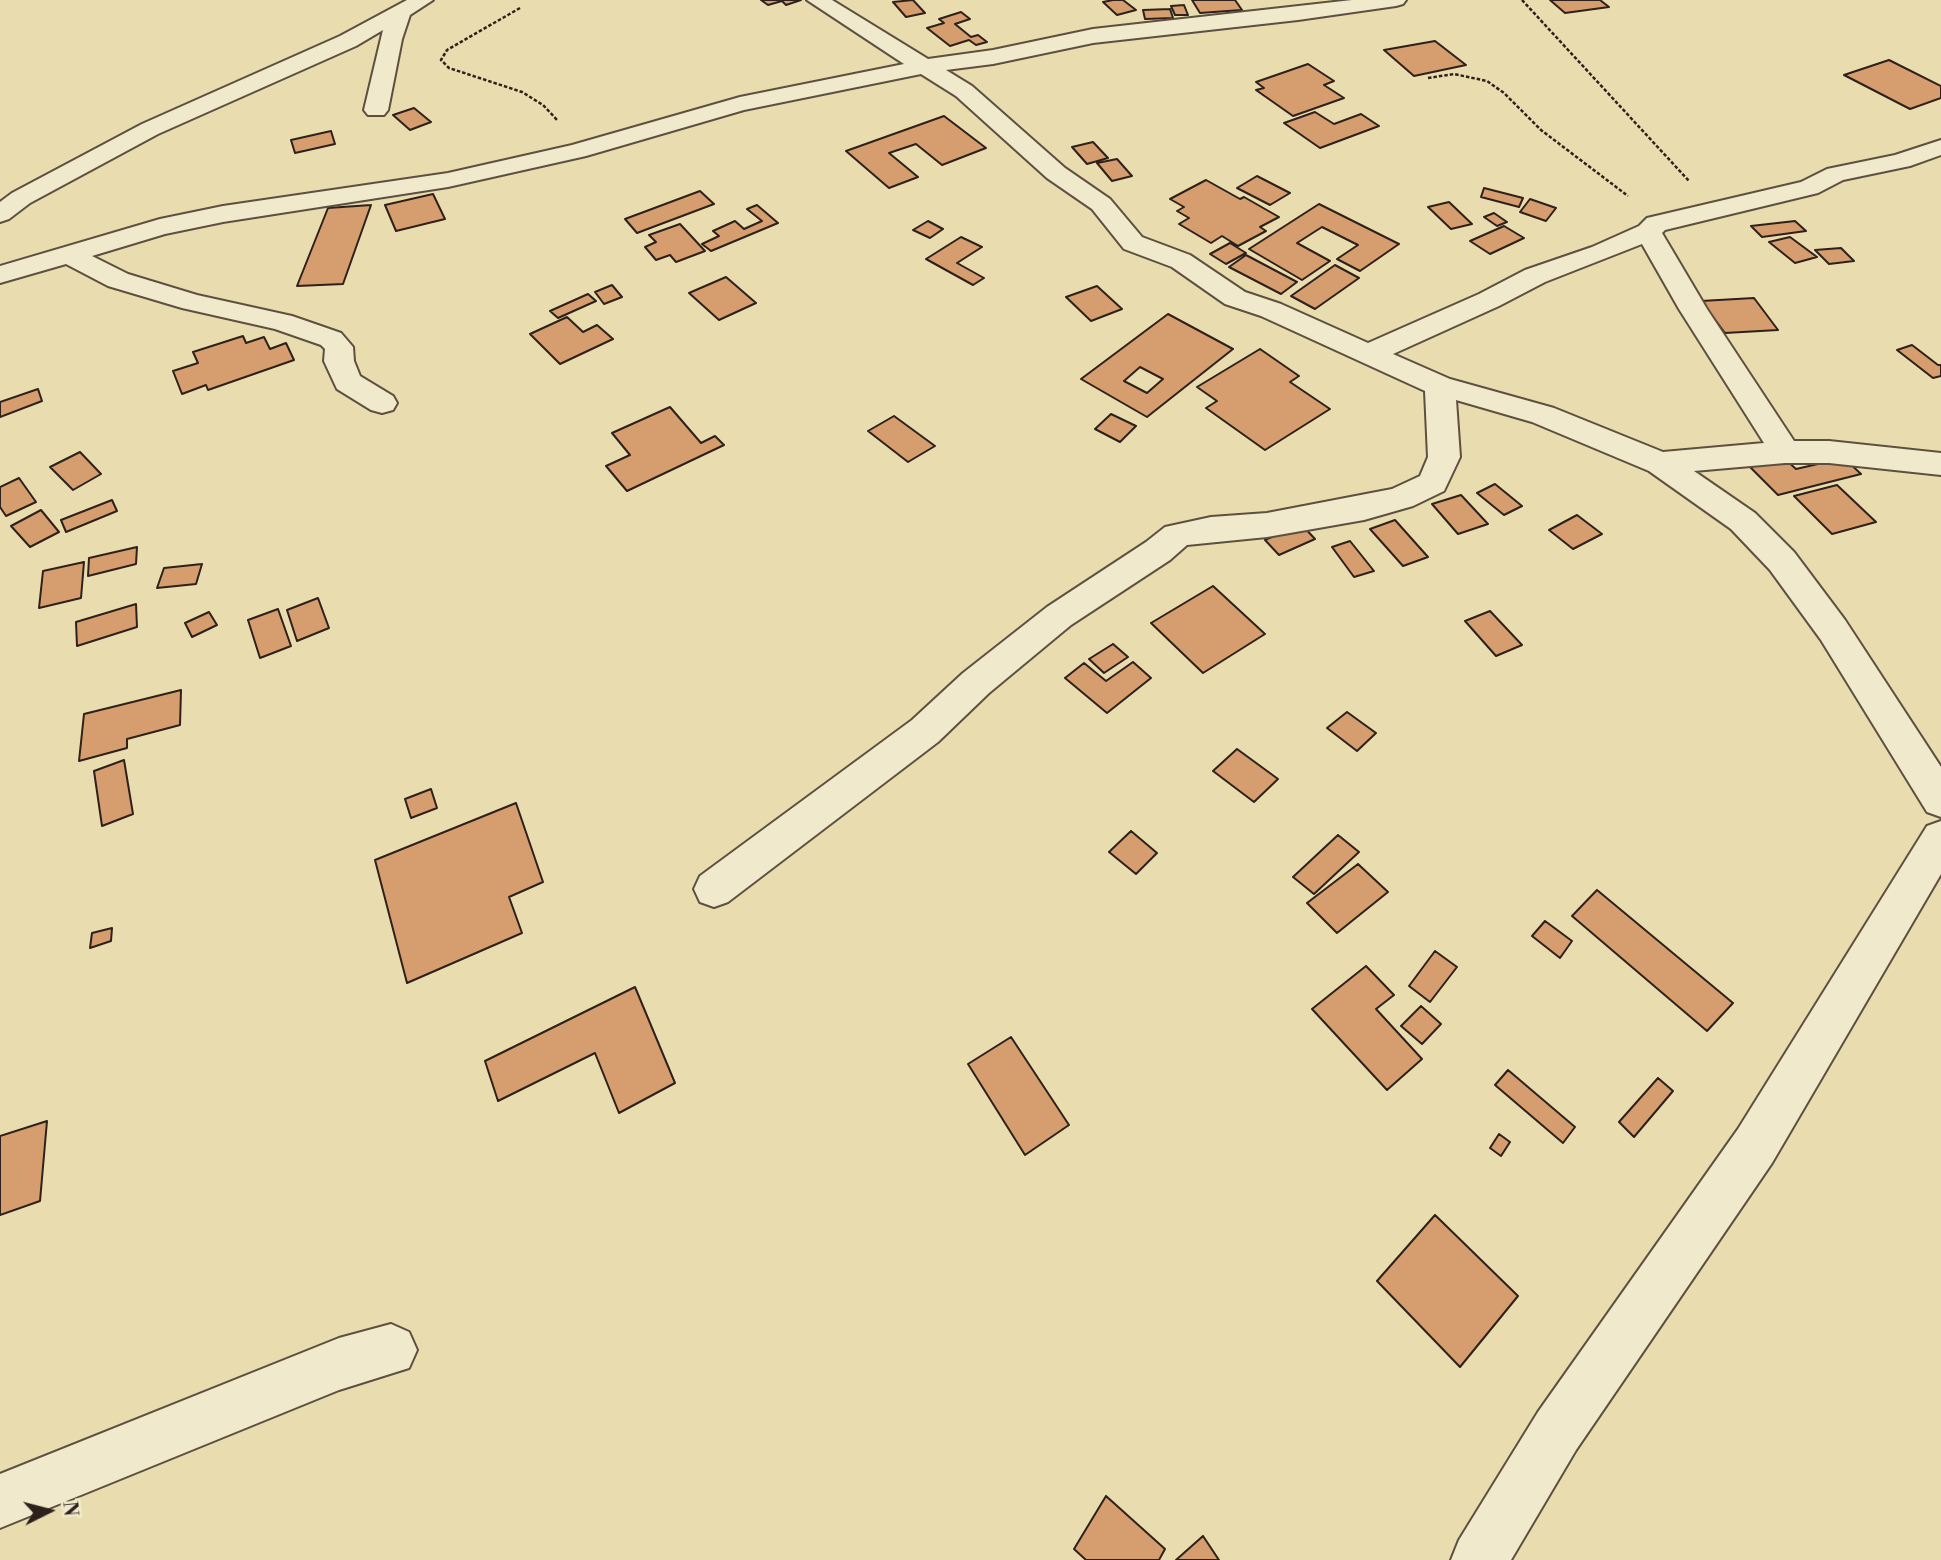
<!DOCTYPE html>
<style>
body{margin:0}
#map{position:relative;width:1941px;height:1560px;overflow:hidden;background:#e9ddaf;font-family:"Libre Bodoni",serif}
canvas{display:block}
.north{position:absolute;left:14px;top:1476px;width:70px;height:70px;-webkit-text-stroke:5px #f1e9cb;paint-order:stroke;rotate:84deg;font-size:19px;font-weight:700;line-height:28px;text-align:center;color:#2e211c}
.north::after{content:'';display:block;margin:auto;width:24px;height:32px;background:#2e211c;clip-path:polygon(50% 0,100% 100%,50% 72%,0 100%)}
</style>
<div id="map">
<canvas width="1941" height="1560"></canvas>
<div class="north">N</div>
</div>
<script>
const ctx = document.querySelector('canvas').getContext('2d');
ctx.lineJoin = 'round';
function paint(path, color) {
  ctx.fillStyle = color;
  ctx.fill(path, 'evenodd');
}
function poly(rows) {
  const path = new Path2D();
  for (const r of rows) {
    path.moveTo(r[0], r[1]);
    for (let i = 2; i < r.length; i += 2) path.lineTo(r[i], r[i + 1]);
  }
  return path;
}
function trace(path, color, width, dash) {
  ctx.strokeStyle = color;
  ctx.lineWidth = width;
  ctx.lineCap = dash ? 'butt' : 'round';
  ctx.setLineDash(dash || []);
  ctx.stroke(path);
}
const building = poly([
 [761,0,801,0,786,5,782,1,768,5,761,0],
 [913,0,925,13,906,17,893,2,913,0],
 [1113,0,1123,0,1136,10,1117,15,1103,2,1113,0],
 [1192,0,1235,0,1242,10,1200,13,1192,0],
 [1550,0,1600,0,1609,7,1565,13,1550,0],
 [1184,5,1188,15,1175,15,1171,6,1184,5],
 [1170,9,1173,18,1145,19,1143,10,1170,9],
 [961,12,970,19,955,24,971,37,978,35,987,42,976,45,969,40,950,46,927,28,944,23,939,19,961,12],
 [1435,41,1466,65,1414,76,1384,50,1435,41],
 [1889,60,1941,86,1941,98,1910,109,1844,75,1889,60],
 [1308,64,1334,81,1324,85,1344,98,1293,116,1256,90,1264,88,1256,82,1308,64],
 [414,108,431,122,410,130,393,115,414,108],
 [1315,112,1334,124,1361,114,1379,126,1320,148,1284,123,1315,112],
 [944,116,986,148,942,165,916,144,889,153,918,177,889,188,846,151,944,116],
 [331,131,335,144,295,153,291,140,331,131],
 [1093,142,1108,158,1087,164,1072,147,1093,142],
 [1117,159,1132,176,1112,181,1097,163,1117,159],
 [1257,176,1290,193,1270,205,1237,188,1257,176],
 [1206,180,1240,199,1244,197,1279,217,1260,227,1266,231,1238,246,1222,236,1211,243,1179,224,1189,218,1177,211,1184,207,1170,199,1206,180],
 [1484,188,1523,198,1519,207,1481,197,1484,188],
 [700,191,714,204,637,233,625,219,700,191],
 [433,194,445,219,396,231,385,205,433,194],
 [1530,199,1556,208,1546,221,1520,212,1530,199],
 [1449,202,1472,224,1451,229,1428,207,1449,202],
 [1319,204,1399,244,1360,271,1337,259,1358,245,1322,227,1297,243,1330,261,1302,280,1249,249,1319,204],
 [371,205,343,284,297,286,328,208,371,205],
 [757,205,778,223,711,251,702,244,719,236,713,231,735,221,744,229,762,221,747,209,757,205],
 [1494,213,1507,222,1497,226,1484,217,1494,213],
 [928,221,943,229,930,238,913,230,928,221],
 [1795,221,1806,231,1762,237,1751,226,1795,221],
 [680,224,705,251,676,262,670,255,656,260,645,247,656,242,649,235,680,224],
 [1504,226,1524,238,1490,254,1470,241,1504,226],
 [961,237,982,247,957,263,984,278,973,285,926,259,961,237],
 [1790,237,1817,257,1795,263,1769,242,1790,237],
 [1230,243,1246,253,1226,264,1210,254,1230,243],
 [1841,248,1854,261,1829,264,1815,250,1841,248],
 [1246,255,1297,282,1281,294,1229,267,1246,255],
 [1335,265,1359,278,1315,309,1291,296,1335,265],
 [726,277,756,303,719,320,689,293,726,277],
 [612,285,622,297,604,304,595,292,612,285],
 [1097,286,1122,309,1091,321,1066,297,1097,286],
 [588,294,596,301,558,318,550,311,588,294],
 [1754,298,1778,330,1725,333,1701,301,1754,298],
 [1168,314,1233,349,1147,417,1081,379,1168,314],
 [1140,367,1163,379,1147,393,1124,381,1140,367],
 [567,317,583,332,597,325,613,339,560,364,530,334,567,317],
 [243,336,246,343,264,337,270,349,286,343,294,360,208,390,206,385,182,394,173,371,198,363,193,352,243,336],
 [1912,345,1938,365,1941,365,1941,376,1933,378,1897,350,1912,345],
 [1260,349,1299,376,1290,382,1330,409,1265,450,1206,408,1217,401,1197,387,1260,349],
 [38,389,42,401,0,417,0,402,38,389],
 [670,407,701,443,715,436,724,445,627,491,606,466,630,455,612,433,670,407],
 [1111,414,1136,426,1120,442,1095,429,1111,414],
 [894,416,935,446,908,462,868,431,894,416],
 [80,452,101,474,73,490,50,467,80,452],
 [1844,458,1861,474,1778,495,1750,467,1785,459,1796,469,1844,458],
 [19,478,36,502,6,516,0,507,0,487,19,478],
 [1495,484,1522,506,1504,515,1477,493,1495,484],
 [1837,485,1876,522,1832,534,1794,496,1837,485],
 [1461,495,1488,524,1458,534,1432,504,1461,495],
 [112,500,117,511,66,532,61,520,112,500],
 [41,510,59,532,30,547,11,526,41,510],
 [1577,515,1602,534,1573,549,1549,530,1577,515],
 [1395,520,1428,557,1403,566,1370,529,1395,520],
 [1301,524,1315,539,1279,555,1265,540,1301,524],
 [1350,541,1374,571,1354,577,1332,547,1350,541],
 [137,547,136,564,88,576,89,558,137,547],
 [84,562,81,598,39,608,43,571,84,562],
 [202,564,196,584,157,588,164,568,202,564],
 [1213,586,1265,634,1203,673,1151,623,1213,586],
 [318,598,329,628,297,641,287,610,318,598],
 [136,604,137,627,77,646,76,622,136,604],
 [278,609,291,646,260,658,248,620,278,609],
 [1490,611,1522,645,1496,656,1465,621,1490,611],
 [209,612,217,625,192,637,185,623,209,612],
 [1113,644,1128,657,1104,673,1089,659,1113,644],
 [1133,662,1151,678,1107,713,1065,678,1084,663,1106,681,1133,662],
 [181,690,180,725,127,739,127,748,79,761,84,714,181,690],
 [1347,712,1376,733,1357,751,1327,728,1347,712],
 [1237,749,1278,779,1254,802,1213,771,1237,749],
 [124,760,133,814,102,826,94,771,124,760],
 [431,789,437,808,411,818,405,799,431,789],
 [516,803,543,882,509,897,522,933,407,983,375,860,516,803],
 [1131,831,1157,853,1136,874,1109,852,1131,831],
 [1338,835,1359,852,1314,894,1293,877,1338,835],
 [1358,864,1388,892,1337,933,1307,903,1358,864],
 [1597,890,1733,1003,1707,1031,1572,916,1597,890],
 [1545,921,1572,941,1560,958,1532,936,1545,921],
 [112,928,111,941,90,948,92,933,112,928],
 [1435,951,1457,967,1430,1002,1409,986,1435,951],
 [1366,966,1394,995,1376,1009,1422,1059,1387,1090,1312,1009,1366,966],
 [635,987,675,1083,619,1113,595,1053,498,1101,485,1061,635,987],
 [1421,1006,1441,1024,1422,1044,1401,1026,1421,1006],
 [1011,1037,1069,1125,1025,1155,968,1064,1011,1037],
 [1508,1070,1575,1127,1563,1143,1495,1085,1508,1070],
 [1658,1078,1673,1091,1634,1137,1619,1122,1658,1078],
 [47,1121,40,1201,0,1215,0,1136,47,1121],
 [1499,1134,1510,1142,1501,1156,1490,1148,1499,1134],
 [1435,1215,1518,1296,1460,1367,1377,1281,1435,1215],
 [1106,1496,1165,1549,1159,1560,1086,1560,1074,1549,1106,1496],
 [1203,1536,1219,1560,1176,1560,1203,1536]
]);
const path = poly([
 [1522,0,1689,181],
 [520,8,447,50,441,60,449,68,522,92,543,105,558,121],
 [1428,78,1454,74,1487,81,1504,93,1541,130,1628,196]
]);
const minor = poly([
 [407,0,433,0,410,15,402,39,388,110,384,115,368,115,364,110,383,30,356,46,158,134,30,203,9,219,0,222,0,202,12,193,142,124,340,36,407,0],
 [807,0,832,0,928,59,993,50,1093,29,1352,0,1406,0,1403,4,1396,6,1298,20,1093,43,993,64,946,70,972,86,1065,168,1110,199,1142,237,1190,255,1245,292,1281,304,1368,343,1479,294,1525,270,1592,247,1639,226,1647,218,1801,182,1827,169,1895,155,1941,140,1941,155,1910,166,1843,180,1818,193,1665,230,1662,233,1707,309,1794,441,1829,441,1941,453,1941,475,1829,463,1785,463,1694,471,1755,513,1794,552,1845,620,1941,767,1941,817,1927,812,1821,640,1770,570,1731,529,1649,471,1532,422,1456,400,1460,457,1444,491,1413,506,1364,520,1267,537,1187,545,1170,560,1071,625,989,693,938,742,728,902,714,907,700,902,694,889,700,876,912,720,963,673,1047,607,1146,542,1165,527,1211,517,1267,513,1392,489,1420,476,1428,457,1425,391,1261,316,1225,304,1172,267,1124,249,1092,209,1047,178,956,96,921,74,744,110,586,156,448,187,223,222,165,234,92,256,128,274,197,295,292,316,341,333,353,347,354,361,360,376,393,396,397,403,393,410,382,413,371,410,337,389,324,361,325,349,321,345,275,329,182,308,108,286,66,264,0,283,0,266,160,219,223,206,448,173,572,145,740,97,904,64,807,0],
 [1642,244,1679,309,1764,443,1663,452,1554,408,1450,379,1393,354,1499,306,1545,282,1642,244],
 [1941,821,1941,874,1772,1163,1576,1450,1511,1560,1451,1560,1459,1540,1538,1412,1738,1129,1927,826,1941,821],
 [391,1324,409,1332,417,1350,409,1368,339,1390,0,1528,0,1474,339,1338,391,1324]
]);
paint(building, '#d69d6e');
trace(building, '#2e211c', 2);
trace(minor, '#5d5041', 4);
trace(path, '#2e211c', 2.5, [3.5, 2]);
paint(minor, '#f1e9cb');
</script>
